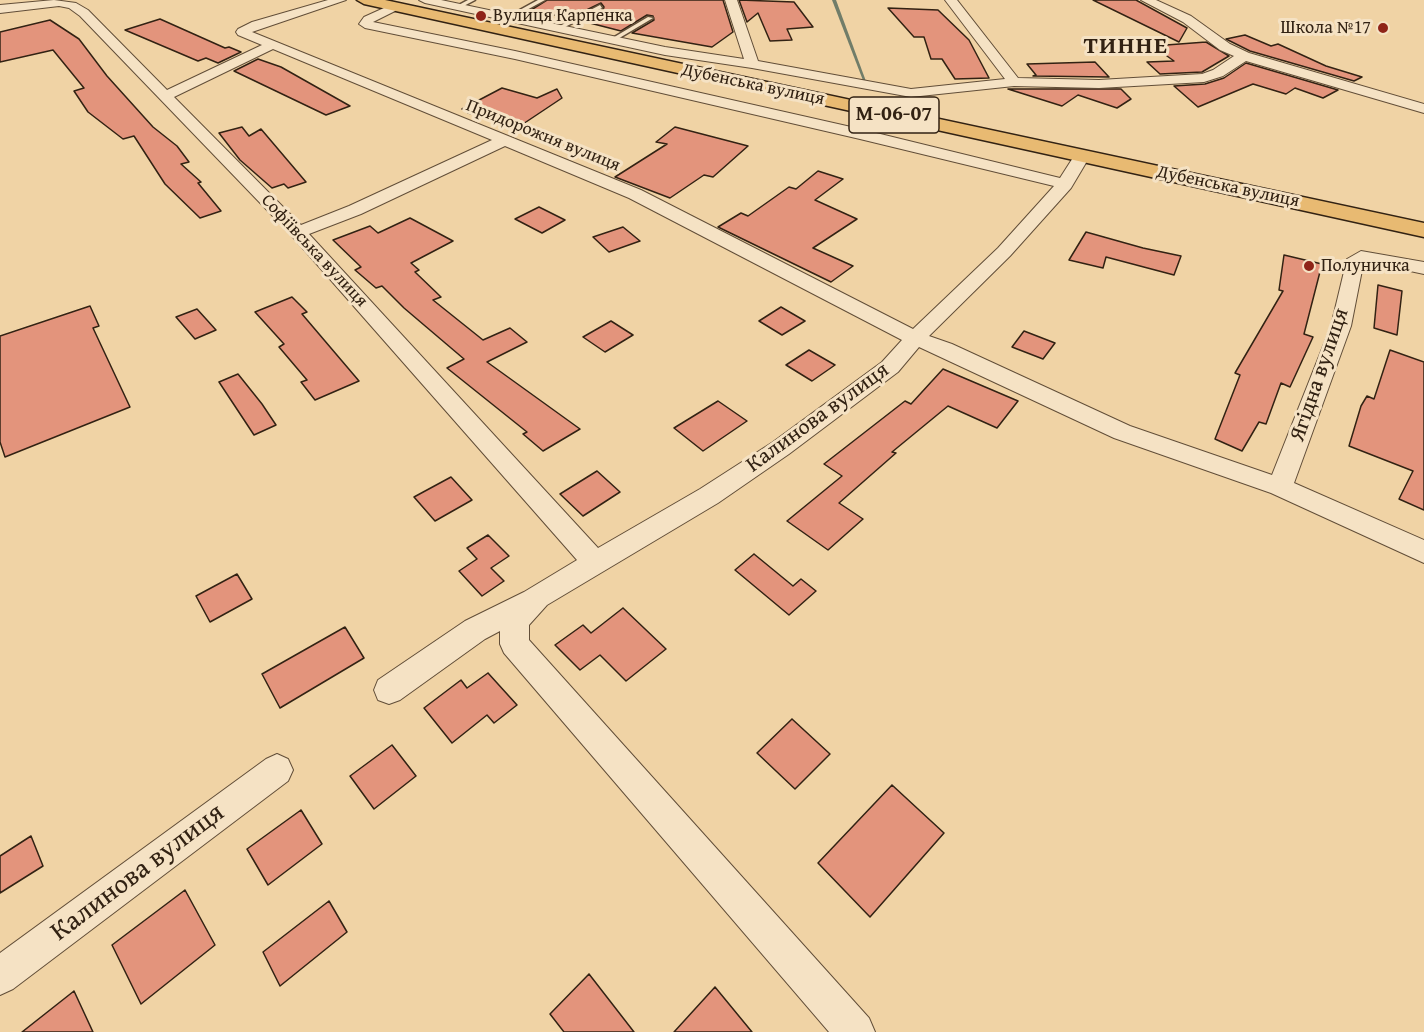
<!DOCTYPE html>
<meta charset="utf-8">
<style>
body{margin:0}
canvas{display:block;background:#f0d3a5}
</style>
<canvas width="1424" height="1032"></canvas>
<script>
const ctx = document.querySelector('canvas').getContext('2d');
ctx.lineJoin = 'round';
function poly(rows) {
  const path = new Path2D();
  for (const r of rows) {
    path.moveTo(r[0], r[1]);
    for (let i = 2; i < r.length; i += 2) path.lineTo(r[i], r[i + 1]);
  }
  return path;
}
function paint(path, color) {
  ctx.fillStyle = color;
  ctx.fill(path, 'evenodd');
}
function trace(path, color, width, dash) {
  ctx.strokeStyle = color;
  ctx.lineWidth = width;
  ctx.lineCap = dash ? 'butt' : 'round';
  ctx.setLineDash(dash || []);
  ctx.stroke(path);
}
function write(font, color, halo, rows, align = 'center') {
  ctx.font = font + ' "Gentium Book Plus",serif';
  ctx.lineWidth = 6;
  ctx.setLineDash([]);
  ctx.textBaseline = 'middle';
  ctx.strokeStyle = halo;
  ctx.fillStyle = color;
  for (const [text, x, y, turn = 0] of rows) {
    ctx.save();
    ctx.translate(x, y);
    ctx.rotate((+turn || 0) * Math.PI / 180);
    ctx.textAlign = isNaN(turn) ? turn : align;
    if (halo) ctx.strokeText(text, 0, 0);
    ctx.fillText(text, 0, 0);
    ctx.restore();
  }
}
const stream = poly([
 [832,0,836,0,867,84,864,83,832,0]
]);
const building = poly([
 [547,0,723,0,733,32,712,47,632,33,654,20,653,16,647,15,621,31,582,21,603,10,604,7,601,3,570,18,531,10,547,0],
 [739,0,794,2,813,27,787,29,792,40,770,41,758,13,747,22,739,0],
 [1093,0,1136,0,1187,28,1179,42,1093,0],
 [888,8,938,10,969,40,989,78,955,79,942,59,931,59,924,37,914,37,888,8],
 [160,19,225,48,229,47,241,52,218,63,206,58,198,61,125,30,160,19],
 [50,20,79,39,107,76,153,127,177,146,189,162,181,164,201,182,198,183,221,211,200,218,165,184,134,136,123,139,88,112,74,91,84,88,53,50,0,62,0,32,50,20],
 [1245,35,1271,46,1278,44,1326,66,1362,77,1354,81,1250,51,1226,39,1245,35],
 [1206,42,1229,56,1202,72,1160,74,1147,62,1174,61,1153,46,1206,42],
 [258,59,281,67,350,106,326,115,234,71,258,59],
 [1095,62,1109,77,1033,76,1036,75,1027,64,1095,62],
 [1246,63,1338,90,1323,98,1295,88,1286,94,1253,84,1198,107,1174,86,1205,84,1224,78,1246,63],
 [502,88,537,98,557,89,562,98,520,126,468,113,471,111,462,109,502,88],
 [1008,89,1121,89,1131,99,1117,108,1078,95,1062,106,1008,89],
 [242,127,249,136,261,129,306,182,288,188,284,184,272,188,240,160,219,133,242,127],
 [675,127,748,146,713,177,704,175,670,198,615,177,667,144,656,142,675,127],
 [818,171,843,179,815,200,857,219,813,248,853,266,831,282,718,227,741,213,748,216,789,187,796,189,818,171],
 [539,207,565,220,542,233,515,219,539,207],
 [410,218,453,241,411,263,419,270,415,272,441,297,433,300,483,340,510,328,527,342,487,362,580,429,543,451,523,434,527,432,447,368,464,359,404,308,382,286,376,288,355,270,361,267,333,240,370,226,378,233,410,218],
 [623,227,640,241,609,252,593,237,623,227],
 [1086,232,1143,248,1181,256,1174,275,1106,257,1103,268,1069,260,1086,232],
 [1284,255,1322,264,1304,334,1313,337,1290,387,1281,383,1266,424,1259,422,1242,451,1215,439,1240,375,1235,373,1283,291,1279,290,1284,255],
 [1378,285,1402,291,1397,335,1374,328,1378,285],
 [292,297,307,312,302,314,359,381,315,400,301,382,307,380,279,347,284,344,255,312,292,297],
 [90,306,99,326,93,328,130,407,5,457,0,442,0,336,90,306],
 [781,307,805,321,782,335,759,321,781,307],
 [197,309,216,330,195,339,176,317,197,309],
 [611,321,633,335,605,352,583,337,611,321],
 [1024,331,1055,343,1043,359,1012,347,1024,331],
 [809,350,835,365,812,381,786,365,809,350],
 [1390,350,1424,362,1424,510,1399,499,1413,471,1349,446,1361,406,1367,396,1374,399,1390,350],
 [943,369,1018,401,997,428,948,406,892,452,896,453,839,503,863,519,828,550,787,521,842,476,824,464,905,401,911,404,943,369],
 [238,374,262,404,276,425,254,435,219,382,238,374],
 [718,401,747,421,703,451,674,428,718,401],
 [597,471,620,492,583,516,560,494,597,471],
 [451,477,472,500,435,521,414,497,451,477],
 [488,535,509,556,491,568,504,581,482,596,459,571,477,559,467,548,488,535],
 [754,554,793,586,801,579,816,591,789,615,735,570,754,554],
 [237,574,252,599,210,622,196,596,237,574],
 [623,608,666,649,626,681,600,655,580,670,555,645,583,625,591,633,623,608],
 [345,627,364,658,280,708,262,674,345,627],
 [488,673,517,705,494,723,487,715,452,743,424,708,461,680,467,688,488,673],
 [792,719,830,754,795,789,757,753,792,719],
 [392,745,416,776,374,809,350,776,392,745],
 [892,785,944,833,870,917,818,863,892,785],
 [301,810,322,844,268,885,247,849,301,810],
 [31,836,43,866,0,893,0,856,31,836],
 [185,890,215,945,141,1004,112,945,185,890],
 [329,901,347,932,280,986,263,952,329,901],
 [589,974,634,1032,564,1032,550,1014,589,974],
 [715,987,752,1032,674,1032,715,987],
 [74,991,93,1032,22,1032,74,991]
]);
const service = poly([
 [468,0,475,0,460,8,455,7,468,0],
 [538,0,545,0,512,18,507,17,538,0],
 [600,5,602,8,561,29,556,28,600,5],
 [648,17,653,18,616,40,611,39,648,17]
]);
const minor = poly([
 [54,0,76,3,88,10,167,90,262,45,238,35,236,32,238,29,252,22,328,0,346,0,252,32,641,190,913,329,998,248,1054,186,860,139,515,59,365,28,359,24,364,17,395,3,399,5,399,9,373,22,515,51,860,129,1060,178,1076,153,1088,153,1090,156,1071,188,1010,256,929,336,952,344,1130,426,1272,475,1331,326,1347,259,1361,251,1424,262,1424,274,1377,264,1365,263,1363,265,1351,326,1294,483,1424,540,1424,563,1271,493,1114,438,919,347,898,372,789,454,718,503,547,605,529,625,529,640,869,1018,875,1032,829,1032,504,653,500,644,500,631,485,639,400,700,389,704,378,700,374,690,378,680,465,621,524,592,577,560,292,236,80,16,69,8,59,6,0,13,0,5,54,0],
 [273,49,492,140,349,206,301,225,174,97,273,49],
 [505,146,629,198,902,340,882,362,773,442,700,489,598,548,309,234,361,214,505,146],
 [419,0,441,0,665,47,744,59,725,0,737,0,758,61,911,89,1005,79,945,0,957,0,1018,78,1099,80,1202,74,1213,70,1234,56,1220,50,1183,22,1141,0,1156,0,1191,16,1230,44,1249,53,1424,104,1424,113,1246,61,1223,76,1204,82,1099,88,1014,86,911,97,752,68,665,55,425,3,419,0],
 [277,754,288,759,293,770,288,781,13,989,0,995,0,953,266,759,277,754]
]);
const primary = poly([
 [357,0,385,0,1424,223,1424,237,364,4,357,0]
]);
const markers = [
 [481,16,6,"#8f2418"],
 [1383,28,6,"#8f2418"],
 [1309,266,6,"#8f2418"]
];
const farPoinames = [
 ["Вулиця Карпенка",493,16],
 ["Школа №17",1371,28,"right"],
 ["Полуничка",1321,266]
];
const farStreetnames = [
 ["Дубенська вулиця",753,85,12],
 ["Придорожня вулиця",543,136,22],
 ["Дубенська вулиця",1228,187,12],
 ["Софіївська вулиця",314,251,47]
];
const shields = [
 [894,115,90]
];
const shieldNames = [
 ["М-06-07",894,115]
];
const streetNames = [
 ["Ягідна вулиця",1320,375,-71],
 ["Калинова вулиця",818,418,-36]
];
const farDistrictnames = [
 ["ТИННЕ",1126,47]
];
const nearStreetnames = [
 ["Калинова вулиця",138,873,-37]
];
paint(stream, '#717d69');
paint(building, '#e3947c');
trace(building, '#322213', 1.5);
trace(service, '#624e38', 3);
trace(minor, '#624e38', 2);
trace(primary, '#322213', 3);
paint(service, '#f5e2c4');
paint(minor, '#f5e2c4');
paint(primary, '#e8ba72');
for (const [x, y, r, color] of markers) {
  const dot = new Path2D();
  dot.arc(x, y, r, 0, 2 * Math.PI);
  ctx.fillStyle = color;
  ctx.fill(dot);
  trace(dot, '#f5e2c4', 2);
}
write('18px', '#322213', '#f5e2c4', farPoinames, 'left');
write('18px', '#322213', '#f5e2c4', farStreetnames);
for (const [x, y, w] of shields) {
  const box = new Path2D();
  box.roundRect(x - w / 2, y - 18, w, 36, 4.5);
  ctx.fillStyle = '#f5e2c4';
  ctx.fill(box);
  trace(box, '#322213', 1.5);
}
write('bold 21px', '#322213', null, shieldNames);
write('22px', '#322213', '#f5e2c4', streetNames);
ctx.letterSpacing = '1.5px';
write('bold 24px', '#322213', '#f5e2c4', farDistrictnames);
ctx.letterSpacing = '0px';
write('27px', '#322213', '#f5e2c4', nearStreetnames);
</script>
